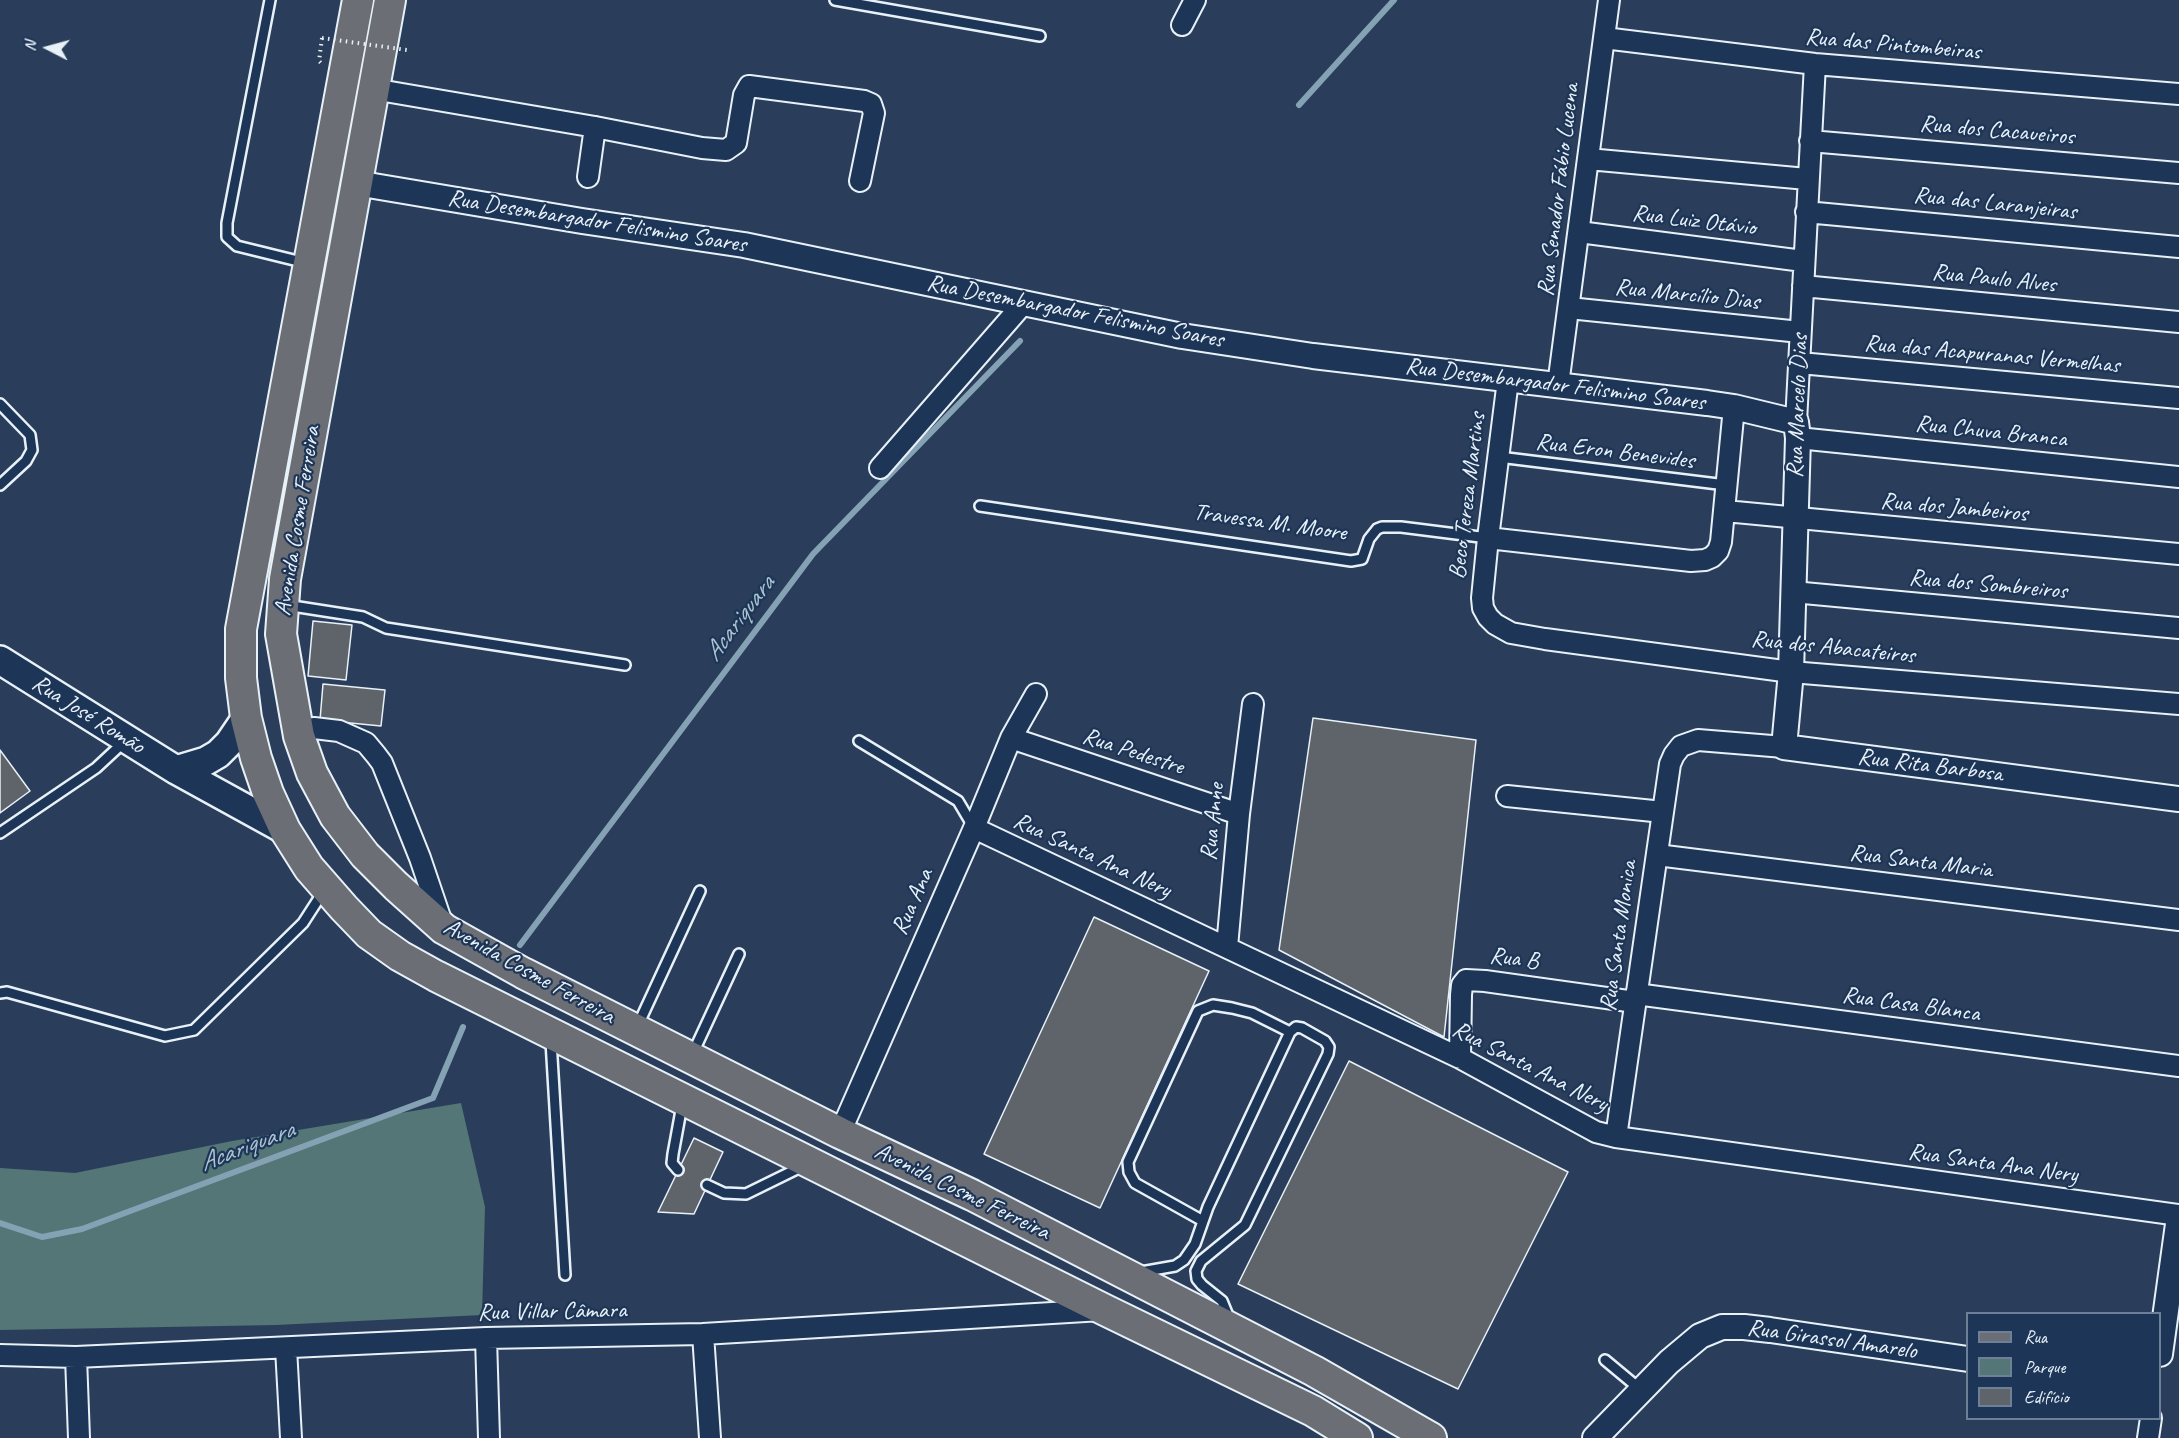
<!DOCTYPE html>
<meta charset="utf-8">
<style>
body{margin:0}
#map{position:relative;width:2179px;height:1438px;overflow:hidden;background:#2a3e5b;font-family:Caveat,sans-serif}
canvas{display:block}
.legend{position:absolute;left:1966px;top:1312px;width:195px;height:108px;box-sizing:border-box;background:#1d3557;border:2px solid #6e8097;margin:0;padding:8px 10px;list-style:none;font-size:18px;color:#e8f1f8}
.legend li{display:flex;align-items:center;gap:12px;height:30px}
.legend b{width:30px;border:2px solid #6e8097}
.north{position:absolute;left:18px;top:18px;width:60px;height:60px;-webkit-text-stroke:4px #1d3557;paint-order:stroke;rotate:276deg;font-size:16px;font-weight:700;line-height:24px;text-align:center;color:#e8f1f8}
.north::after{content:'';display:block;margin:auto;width:21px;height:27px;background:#e8f1f8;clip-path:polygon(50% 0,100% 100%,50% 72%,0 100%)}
</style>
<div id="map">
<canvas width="2179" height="1438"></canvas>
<ul class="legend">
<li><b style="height:8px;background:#6b6f75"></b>Rua</li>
<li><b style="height:16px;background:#547677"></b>Parque</li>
<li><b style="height:16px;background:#5f646a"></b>Edifício</li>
</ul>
<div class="north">N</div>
</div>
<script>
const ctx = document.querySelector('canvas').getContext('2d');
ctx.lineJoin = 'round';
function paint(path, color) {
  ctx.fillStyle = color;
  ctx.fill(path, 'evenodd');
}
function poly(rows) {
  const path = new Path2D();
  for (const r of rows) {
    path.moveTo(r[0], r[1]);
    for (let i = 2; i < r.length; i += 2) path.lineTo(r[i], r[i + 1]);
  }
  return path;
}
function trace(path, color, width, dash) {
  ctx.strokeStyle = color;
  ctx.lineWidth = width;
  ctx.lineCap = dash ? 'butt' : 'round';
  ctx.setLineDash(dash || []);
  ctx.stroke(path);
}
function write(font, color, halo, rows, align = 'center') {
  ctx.font = font + ' Caveat,sans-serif';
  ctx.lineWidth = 4.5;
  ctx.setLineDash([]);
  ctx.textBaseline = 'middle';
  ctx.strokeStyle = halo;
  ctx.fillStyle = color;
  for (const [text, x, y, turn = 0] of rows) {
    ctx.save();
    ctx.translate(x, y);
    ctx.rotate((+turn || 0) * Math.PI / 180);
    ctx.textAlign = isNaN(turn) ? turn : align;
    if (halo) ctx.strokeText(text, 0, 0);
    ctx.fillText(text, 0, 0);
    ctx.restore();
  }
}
const green = poly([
 [461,1103,485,1207,482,1315,276,1325,0,1330,0,1168,75,1173,232,1141]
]);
const stream = poly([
 [1299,105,1394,0],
 [520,945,813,554,1020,341],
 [0,1223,42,1237,82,1229,433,1098,463,1027]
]);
const building = poly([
 [313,621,352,625,346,680,308,676,313,621],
 [323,684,385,690,381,726,320,720,323,684],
 [1313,718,1476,740,1444,1037,1279,950,1313,718],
 [0,750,30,791,0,813,0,750],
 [1094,917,1209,971,1100,1208,984,1154,1094,917],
 [1349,1061,1568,1172,1458,1389,1238,1284,1349,1061],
 [694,1138,723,1152,694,1214,658,1212,694,1138]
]);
const path = poly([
 [322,38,319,61,323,65]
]);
const service = poly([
 [270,0,227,223,227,237,237,246,306,263],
 [835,0,1040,36],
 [0,404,30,435,32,450,26,461,0,485],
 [1499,457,1726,485],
 [980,506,1351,561,1362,559,1369,539,1377,529,1382,527,1401,527,1488,538],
 [286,605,363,617,386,628,625,665],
 [859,741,958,801,974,828],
 [0,833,96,768,124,742],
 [0,993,7,992,165,1036,194,1030,303,923,323,892],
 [638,1025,700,891],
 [551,1041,565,1275],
 [693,1053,739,954],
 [678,1170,672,1163,673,1154,682,1105],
 [707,1185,724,1193,746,1194,801,1167],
 [1203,1221,1135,1183,1129,1172,1128,1162,1198,1011,1213,1005,1232,1008,1252,1013,1290,1032],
 [1141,1272,1175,1266,1184,1260,1195,1244,1208,1207,1290,1032,1296,1027,1302,1028,1325,1041,1329,1047,1328,1054,1245,1225,1201,1261,1196,1271,1197,1279,1202,1285,1222,1301,1229,1318],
 [1605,1360,1641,1390]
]);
const minor = poly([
 [1182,25,1195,0],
 [1604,38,1815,64,2179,94],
 [373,89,595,127,702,148,726,150,736,143,744,95,749,86,864,101,871,104,874,113,860,181],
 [1810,141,2179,173],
 [1588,159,1807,179],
 [588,177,595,127],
 [1806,212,2179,247],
 [1579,232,1803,261],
 [1803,286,2179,322],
 [1569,308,1800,332],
 [1800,363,2179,398],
 [1508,380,1488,538,1482,598,1483,608,1488,617,1495,624,1511,633,1545,639,1791,672,2179,704],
 [1558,385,1609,0],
 [1796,422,1815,64],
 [1798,438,2179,477],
 [880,468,1023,304],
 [1725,511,2179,554],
 [1488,538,1691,561,1705,560,1712,557,1718,551,1721,542,1734,407],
 [1793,592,2179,628],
 [299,736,314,728,339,731,366,743,376,755,382,763,420,858,442,923],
 [1011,738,1239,814],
 [1507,796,1663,812],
 [974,828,1460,1058,1596,1132,1616,1137,2179,1215],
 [1657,855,2179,920],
 [1227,947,1239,814,1253,704],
 [1636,994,2179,1066],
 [1460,1058,1461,995,1462,985,1466,980,1485,981,1635,1002],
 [840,1133,974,828,1011,738,1036,694],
 [1616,1137,1663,812,1670,764,1674,755,1681,746,1698,740,1784,747],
 [703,1334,710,1438],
 [486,1338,489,1438],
 [286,1348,291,1438],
 [0,1355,76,1357,486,1338,703,1334,1102,1310],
 [76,1357,79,1438],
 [2148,1438,2151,1418]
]);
const tertiary = poly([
 [356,183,582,221,744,245,1182,336,1313,356,1707,403,1734,407,1796,422,1798,438,1791,672,1784,747,2179,799],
 [2160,1354,2179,1217],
 [1595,1438,1669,1362,1700,1336,1722,1327,1744,1327,1770,1330,1968,1359]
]);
const secondary = poly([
 [0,660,176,770,285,830],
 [176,770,206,761,218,754,229,743,246,718]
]);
const primary = poly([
 [358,0,241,629,241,678,246,718,256,758,268,793,285,830,309,868,344,908,369,934,400,956,436,976,1105,1310,1313,1411,1357,1438],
 [390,0,285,579,281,634,299,736,312,773,335,816,365,855,396,886,444,929,523,973,840,1133,972,1195,1314,1371,1431,1438]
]);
const pathBridge = poly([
 [322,38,407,50]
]);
const streetNames = [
 ["Rua das Pintombeiras",1893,45,5],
 ["Rua dos Cacaueiros",1997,131,5],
 ["Rua Senador Fábio Lucena",1559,190,-83],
 ["Rua das Laranjeiras",1995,204,6],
 ["Rua Luiz Otávio",1694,221,7],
 ["Rua Desembargador Felismino Soares",597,222,9],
 ["Rua Paulo Alves",1994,279,6],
 ["Rua Marcílio Dias",1687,295,6],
 ["Rua Desembargador Felismino Soares",1075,312,11],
 ["Rua das Acapuranas Vermelhas",1992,355,5],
 ["Rua Desembargador Felismino Soares",1555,385,7],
 ["Rua Marcelo Dias",1798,406,-88],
 ["Rua Chuva Branca",1991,432,6],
 ["Rua Eron Benevides",1615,452,7],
 ["Beco Tereza Martins",1468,496,-83],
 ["Rua dos Jambeiros",1954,508,5],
 ["Avenida Cosme Ferreira",298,521,-81],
 ["Travessa M. Moore",1270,523,8],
 ["Rua dos Sombreiros",1988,585,5],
 ["Rua dos Abacateiros",1833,648,6],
 ["Rua José Romão",88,715,32],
 ["Rua Pedestre",1133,752,18],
 ["Rua Rita Barbosa",1930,766,7],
 ["Rua Anne",1213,822,-84],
 ["Rua Santa Ana Nery",1092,856,25],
 ["Rua Santa Maria",1921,862,7],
 ["Rua Ana",913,902,-66],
 ["Rua Santa Monica",1619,936,-82],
 ["Rua B",1514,959,7],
 ["Avenida Cosme Ferreira",529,972,29],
 ["Rua Casa Blanca",1911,1005,8],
 ["Rua Santa Ana Nery",1530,1067,27],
 ["Rua Santa Ana Nery",1993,1164,8],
 ["Avenida Cosme Ferreira",962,1192,26],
 ["Rua Villar Câmara",552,1312,-1],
 ["Rua Girassol Amarelo",1832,1340,8]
];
const waterNames = [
 ["Acariquara",740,619,-53],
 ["Acariquara",247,1147,-21]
];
paint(green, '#547677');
trace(stream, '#84a2b4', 6);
paint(building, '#5f646a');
trace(building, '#e8f1f8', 1.5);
trace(service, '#e8f1f8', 14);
trace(minor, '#e8f1f8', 24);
trace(tertiary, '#e8f1f8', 28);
trace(secondary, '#e8f1f8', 32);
trace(primary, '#e8f1f8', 34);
trace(path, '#e8f1f8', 4, [1.5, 4.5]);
trace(service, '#1d3557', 9);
trace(minor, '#1d3557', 20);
trace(tertiary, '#1d3557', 24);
trace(secondary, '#1d3557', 27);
trace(primary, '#6b6f75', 30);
trace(pathBridge, '#e8f1f8', 4, [1.5, 4.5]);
write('24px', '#e8f1f8', '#1d3557', streetNames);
write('italic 26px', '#aec3d0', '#1d3557', waterNames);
</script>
